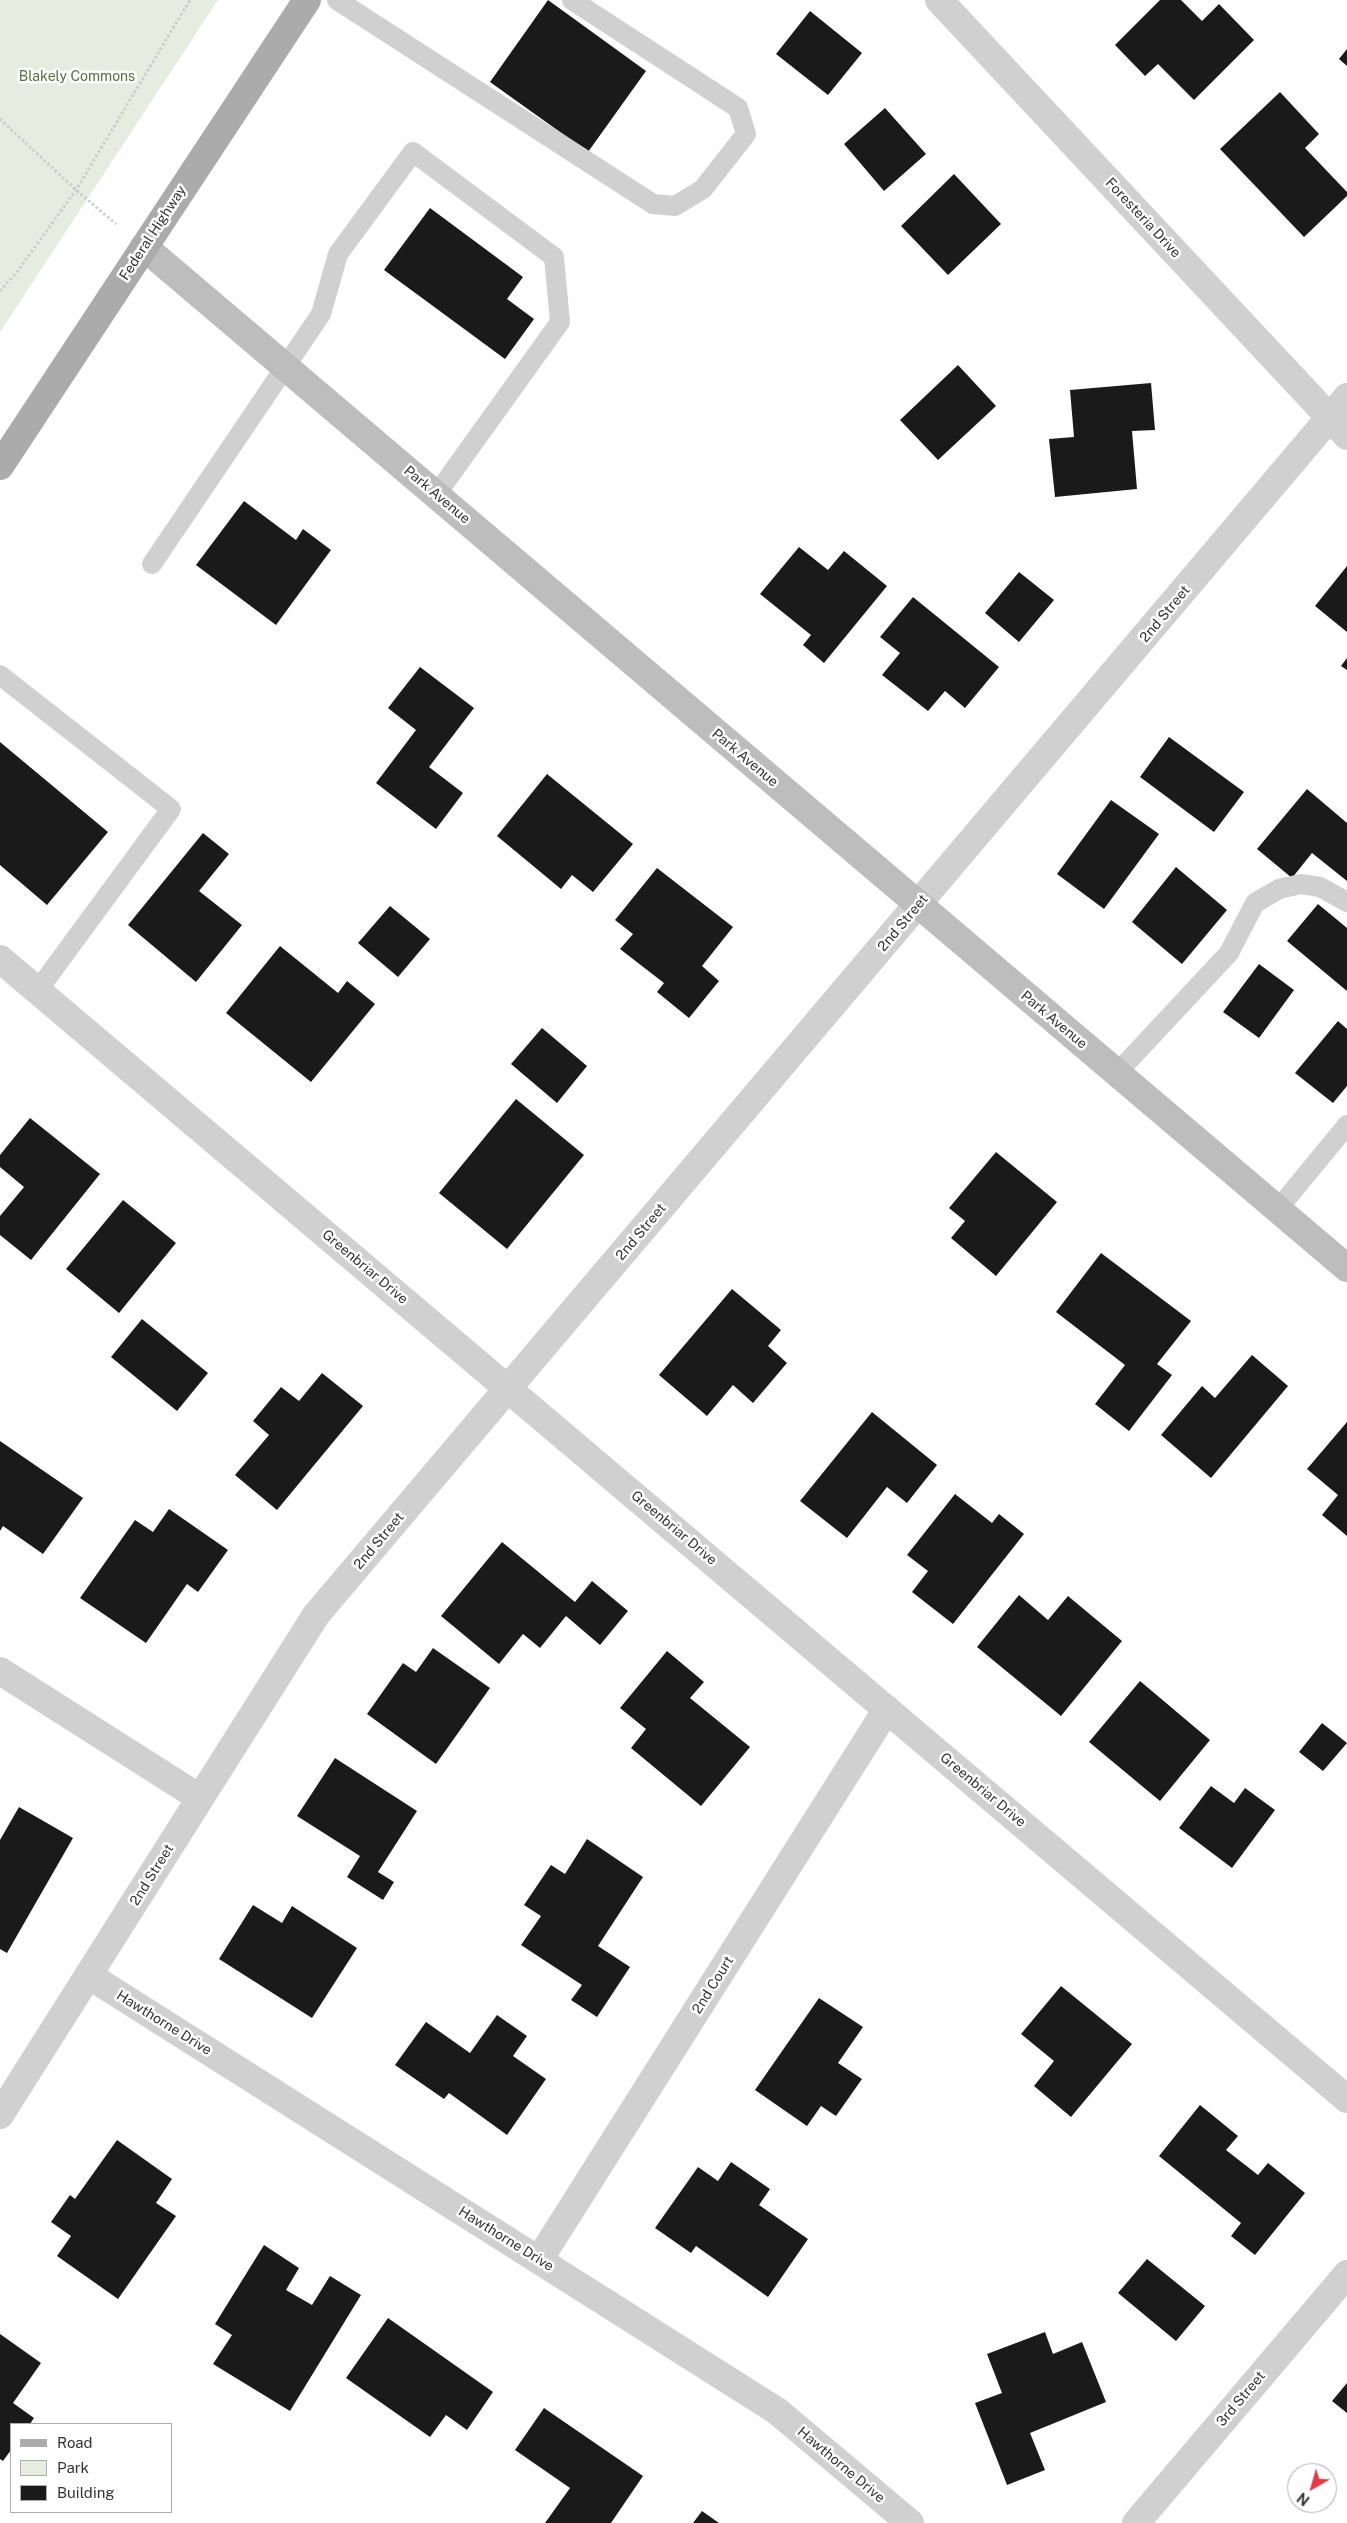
<!DOCTYPE html>
<style>
body{margin:0}
#map{position:relative;width:1347px;height:2523px;overflow:hidden;background:#fff;font-family:"Public Sans",sans-serif}
canvas{display:block}
.legend{position:absolute;left:10px;top:2423px;width:162px;height:90px;box-sizing:border-box;background:#fff;border:1px solid #adadad;margin:0;padding:6px 9px;list-style:none;font-size:15px;color:#333}
.legend li{display:flex;align-items:center;gap:10px;height:25px}
.legend b{width:25px;border:1px solid #adadad}
.north{position:absolute;left:1287px;top:2463px;width:50px;height:50px;box-sizing:border-box;background:#fff;border:1px solid #adadad;border-radius:50%;rotate:218deg;font-size:14px;font-weight:700;line-height:20px;text-align:center;color:#333}
.north::after{content:'';display:block;margin:auto;width:18px;height:22px;background:#e63946;clip-path:polygon(50% 0,100% 100%,50% 72%,0 100%)}
</style>
<div id="map">
<canvas width="1347" height="2523"></canvas>
<ul class="legend">
<li><b style="height:6px;background:#ababab"></b>Road</li>
<li><b style="height:14px;background:#e6ecdf"></b>Park</li>
<li><b style="height:14px;background:#1a1a1a"></b>Building</li>
</ul>
<div class="north">N</div>
</div>
<script>
const ctx = document.querySelector('canvas').getContext('2d');
ctx.lineJoin = 'round';
function paint(path, color) {
  ctx.fillStyle = color;
  ctx.fill(path, 'evenodd');
}
function poly(rows) {
  const path = new Path2D();
  for (const r of rows) {
    path.moveTo(r[0], r[1]);
    for (let i = 2; i < r.length; i += 2) path.lineTo(r[i], r[i + 1]);
  }
  return path;
}
function trace(path, color, width, dash) {
  ctx.strokeStyle = color;
  ctx.lineWidth = width;
  ctx.lineCap = dash ? 'butt' : 'round';
  ctx.setLineDash(dash || []);
  ctx.stroke(path);
}
function write(font, color, halo, rows, align = 'center') {
  ctx.font = font + ' "Public Sans",sans-serif';
  ctx.lineWidth = 5;
  ctx.setLineDash([]);
  ctx.textBaseline = 'middle';
  ctx.strokeStyle = halo;
  ctx.fillStyle = color;
  for (const [text, x, y, turn = 0] of rows) {
    ctx.save();
    ctx.translate(x, y);
    ctx.rotate((+turn || 0) * Math.PI / 180);
    ctx.textAlign = isNaN(turn) ? turn : align;
    if (halo) ctx.strokeText(text, 0, 0);
    ctx.fillText(text, 0, 0);
    ctx.restore();
  }
}
const green = poly([
 [0,0,218,0,0,332]
]);
const building = poly([
 [548,0,646,71,588,152,490,82],
 [1160,0,1181,0,1202,21,1219,4,1254,40,1194,100,1158,64,1145,76,1115,45],
 [810,11,862,53,828,95,776,54],
 [1347,49,1347,66,1339,59],
 [1280,92,1319,134,1305,148,1347,192,1347,196,1304,237,1220,149],
 [885,108,926,154,884,191,844,144],
 [954,174,1001,224,948,275,901,226],
 [430,208,523,277,507,299,534,319,505,359,384,270],
 [958,365,996,406,938,460,900,420],
 [1151,383,1155,430,1132,431,1137,489,1055,497,1049,439,1074,437,1070,390],
 [244,501,296,540,303,529,331,550,276,625,196,565],
 [799,547,828,570,844,551,887,586,824,663,803,645,811,635,760,594],
 [1347,566,1347,632,1315,606],
 [1019,572,1054,600,1019,642,985,613],
 [913,597,999,667,965,708,945,691,928,711,882,675,900,653,880,637],
 [1347,658,1347,670,1341,666],
 [420,667,474,708,429,767,463,793,436,829,376,783,416,730,388,708],
 [1169,737,1244,792,1214,832,1140,777],
 [0,742,108,832,47,905,0,865],
 [547,774,633,844,593,892,572,875,561,889,497,836],
 [1307,789,1347,823,1347,881,1312,853,1292,878,1257,849],
 [1111,800,1159,834,1104,909,1057,874],
 [203,833,229,854,199,891,242,925,196,982,128,925],
 [1176,867,1227,910,1182,964,1132,922],
 [657,868,733,927,702,966,719,981,689,1018,657,992,664,983,620,949,633,934,615,920],
 [1318,904,1347,928,1347,991,1287,941],
 [390,906,430,939,398,977,358,943],
 [280,946,338,993,347,981,375,1004,311,1082,226,1013],
 [1259,964,1294,990,1259,1038,1223,1012],
 [1338,1021,1347,1029,1347,1086,1333,1103,1295,1073],
 [542,1028,587,1066,557,1103,511,1064],
 [516,1099,584,1155,507,1249,439,1193],
 [30,1118,100,1174,31,1260,0,1235,0,1216,24,1187,0,1167,0,1155],
 [996,1152,1057,1202,996,1276,951,1238,965,1221,949,1208],
 [123,1200,176,1243,119,1313,66,1269],
 [1101,1253,1191,1321,1157,1364,1172,1375,1129,1431,1095,1404,1125,1365,1056,1312],
 [732,1289,781,1330,768,1346,787,1363,753,1403,733,1385,707,1416,659,1375],
 [142,1319,208,1373,177,1411,111,1357],
 [1252,1355,1288,1386,1211,1478,1161,1435,1202,1386,1215,1398],
 [322,1373,363,1406,277,1510,235,1475,269,1435,253,1421,281,1387,299,1401],
 [872,1412,937,1465,907,1503,887,1487,847,1538,800,1501],
 [1347,1422,1347,1536,1322,1515,1338,1495,1307,1469],
 [0,1441,83,1498,43,1554,3,1526,0,1531],
 [955,1494,992,1523,999,1514,1024,1534,953,1624,912,1592,928,1571,907,1555],
 [169,1509,228,1550,198,1592,187,1584,146,1643,80,1598,135,1520,153,1532],
 [502,1542,575,1602,592,1581,628,1611,600,1645,566,1616,540,1648,523,1634,499,1664,441,1616],
 [1019,1595,1048,1620,1068,1596,1122,1641,1061,1716,977,1647],
 [433,1648,490,1688,436,1764,367,1714,403,1663,416,1672],
 [667,1651,704,1682,690,1698,750,1747,701,1806,631,1748,646,1729,620,1708],
 [1140,1681,1210,1740,1160,1801,1089,1742],
 [1322,1723,1347,1743,1323,1771,1299,1752],
 [335,1758,417,1811,378,1872,394,1882,383,1900,347,1877,360,1856,297,1816],
 [1211,1786,1234,1803,1245,1788,1275,1810,1232,1868,1179,1828],
 [19,1807,73,1838,7,1953,0,1949,0,1840],
 [587,1839,643,1877,598,1946,630,1967,597,2017,571,2000,582,1985,521,1945,541,1916,524,1905,551,1865,565,1874],
 [253,1905,282,1923,292,1906,357,1948,312,2018,219,1959],
 [1061,1986,1132,2044,1071,2117,1034,2086,1054,2061,1021,2034],
 [819,1998,863,2027,838,2063,862,2079,836,2116,821,2106,807,2126,755,2090],
 [497,2015,527,2036,513,2056,546,2079,507,2135,449,2093,444,2099,395,2065,426,2022,470,2053],
 [1200,2105,1238,2136,1226,2150,1258,2175,1268,2163,1305,2193,1255,2255,1231,2236,1241,2223,1159,2156],
 [117,2140,172,2179,156,2203,176,2216,118,2299,57,2256,71,2236,51,2222,70,2195,75,2199],
 [731,2162,770,2189,759,2205,808,2239,768,2297,696,2246,691,2253,655,2228,698,2167,718,2181],
 [264,2245,299,2268,286,2290,312,2305,330,2276,361,2295,290,2411,213,2364,232,2335,215,2324],
 [1147,2259,1205,2306,1176,2341,1118,2293],
 [388,2318,493,2392,467,2430,446,2415,430,2437,346,2378],
 [1045,2332,1053,2354,1082,2342,1106,2402,1030,2433,1045,2470,1007,2485,975,2403,1002,2393,987,2354],
 [0,2334,41,2363,13,2403,34,2418,30,2424,11,2424,11,2450,3,2461,0,2459],
 [1347,2383,1347,2413,1332,2401],
 [544,2408,643,2476,611,2523,545,2523,570,2488,515,2450],
 [702,2511,719,2523,693,2523]
]);
const path = poly([
 [0,119,76,190,116,224],
 [0,291,17,272,76,190,190,0]
]);
const lane = poly([
 [337,0,653,204,675,206,703,189,746,134,738,108,572,0],
 [152,564,321,314,338,254,413,152,554,257,560,322,436,495],
 [0,675,171,809,38,990],
 [1117,1073,1229,953,1255,903,1279,889,1301,884,1320,887,1347,902],
 [1278,1209,1347,1125]
]);
const street = poly([
 [939,0,1347,436],
 [0,959,1347,2099],
 [0,1671,200,1798],
 [88,1975,777,2411,910,2523],
 [0,2115,316,1615,1347,397],
 [539,2260,887,1709],
 [1136,2523,1347,2274]
]);
const secondary = poly([
 [144,247,1347,1268]
]);
const primary = poly([
 [0,466,307,0]
]);
const parkNames = [
 ["Blakely Commons",77,77]
];
const streetNames = [
 ["Foresteria Drive",1143,218,47],
 ["Federal Highway",153,233,-57],
 ["Park Avenue",437,495,40],
 ["2nd Street",1165,614,-50],
 ["Park Avenue",745,758,40],
 ["2nd Street",903,923,-50],
 ["Park Avenue",1054,1020,40],
 ["2nd Street",641,1232,-50],
 ["Greenbriar Drive",365,1267,40],
 ["Greenbriar Drive",674,1528,40],
 ["2nd Street",379,1541,-50],
 ["Greenbriar Drive",983,1790,40],
 ["2nd Street",152,1875,-58],
 ["2nd Court",713,1985,-58],
 ["Hawthorne Drive",164,2023,32],
 ["Hawthorne Drive",506,2239,32],
 ["3rd Street",1241,2399,-50],
 ["Hawthorne Drive",841,2465,40]
];
paint(green, '#e6ecdf');
paint(building, '#1a1a1a');
trace(path, '#cdcdcd', 3, [2.5, 2.5]);
trace(lane, '#d0d0d0', 20);
trace(street, '#d0d0d0', 28);
trace(secondary, '#bdbdbd', 28);
trace(primary, '#ababab', 28);
write('14px', '#56703f', '#fff', parkNames);
write('14px', '#333', '#fff', streetNames);
</script>
